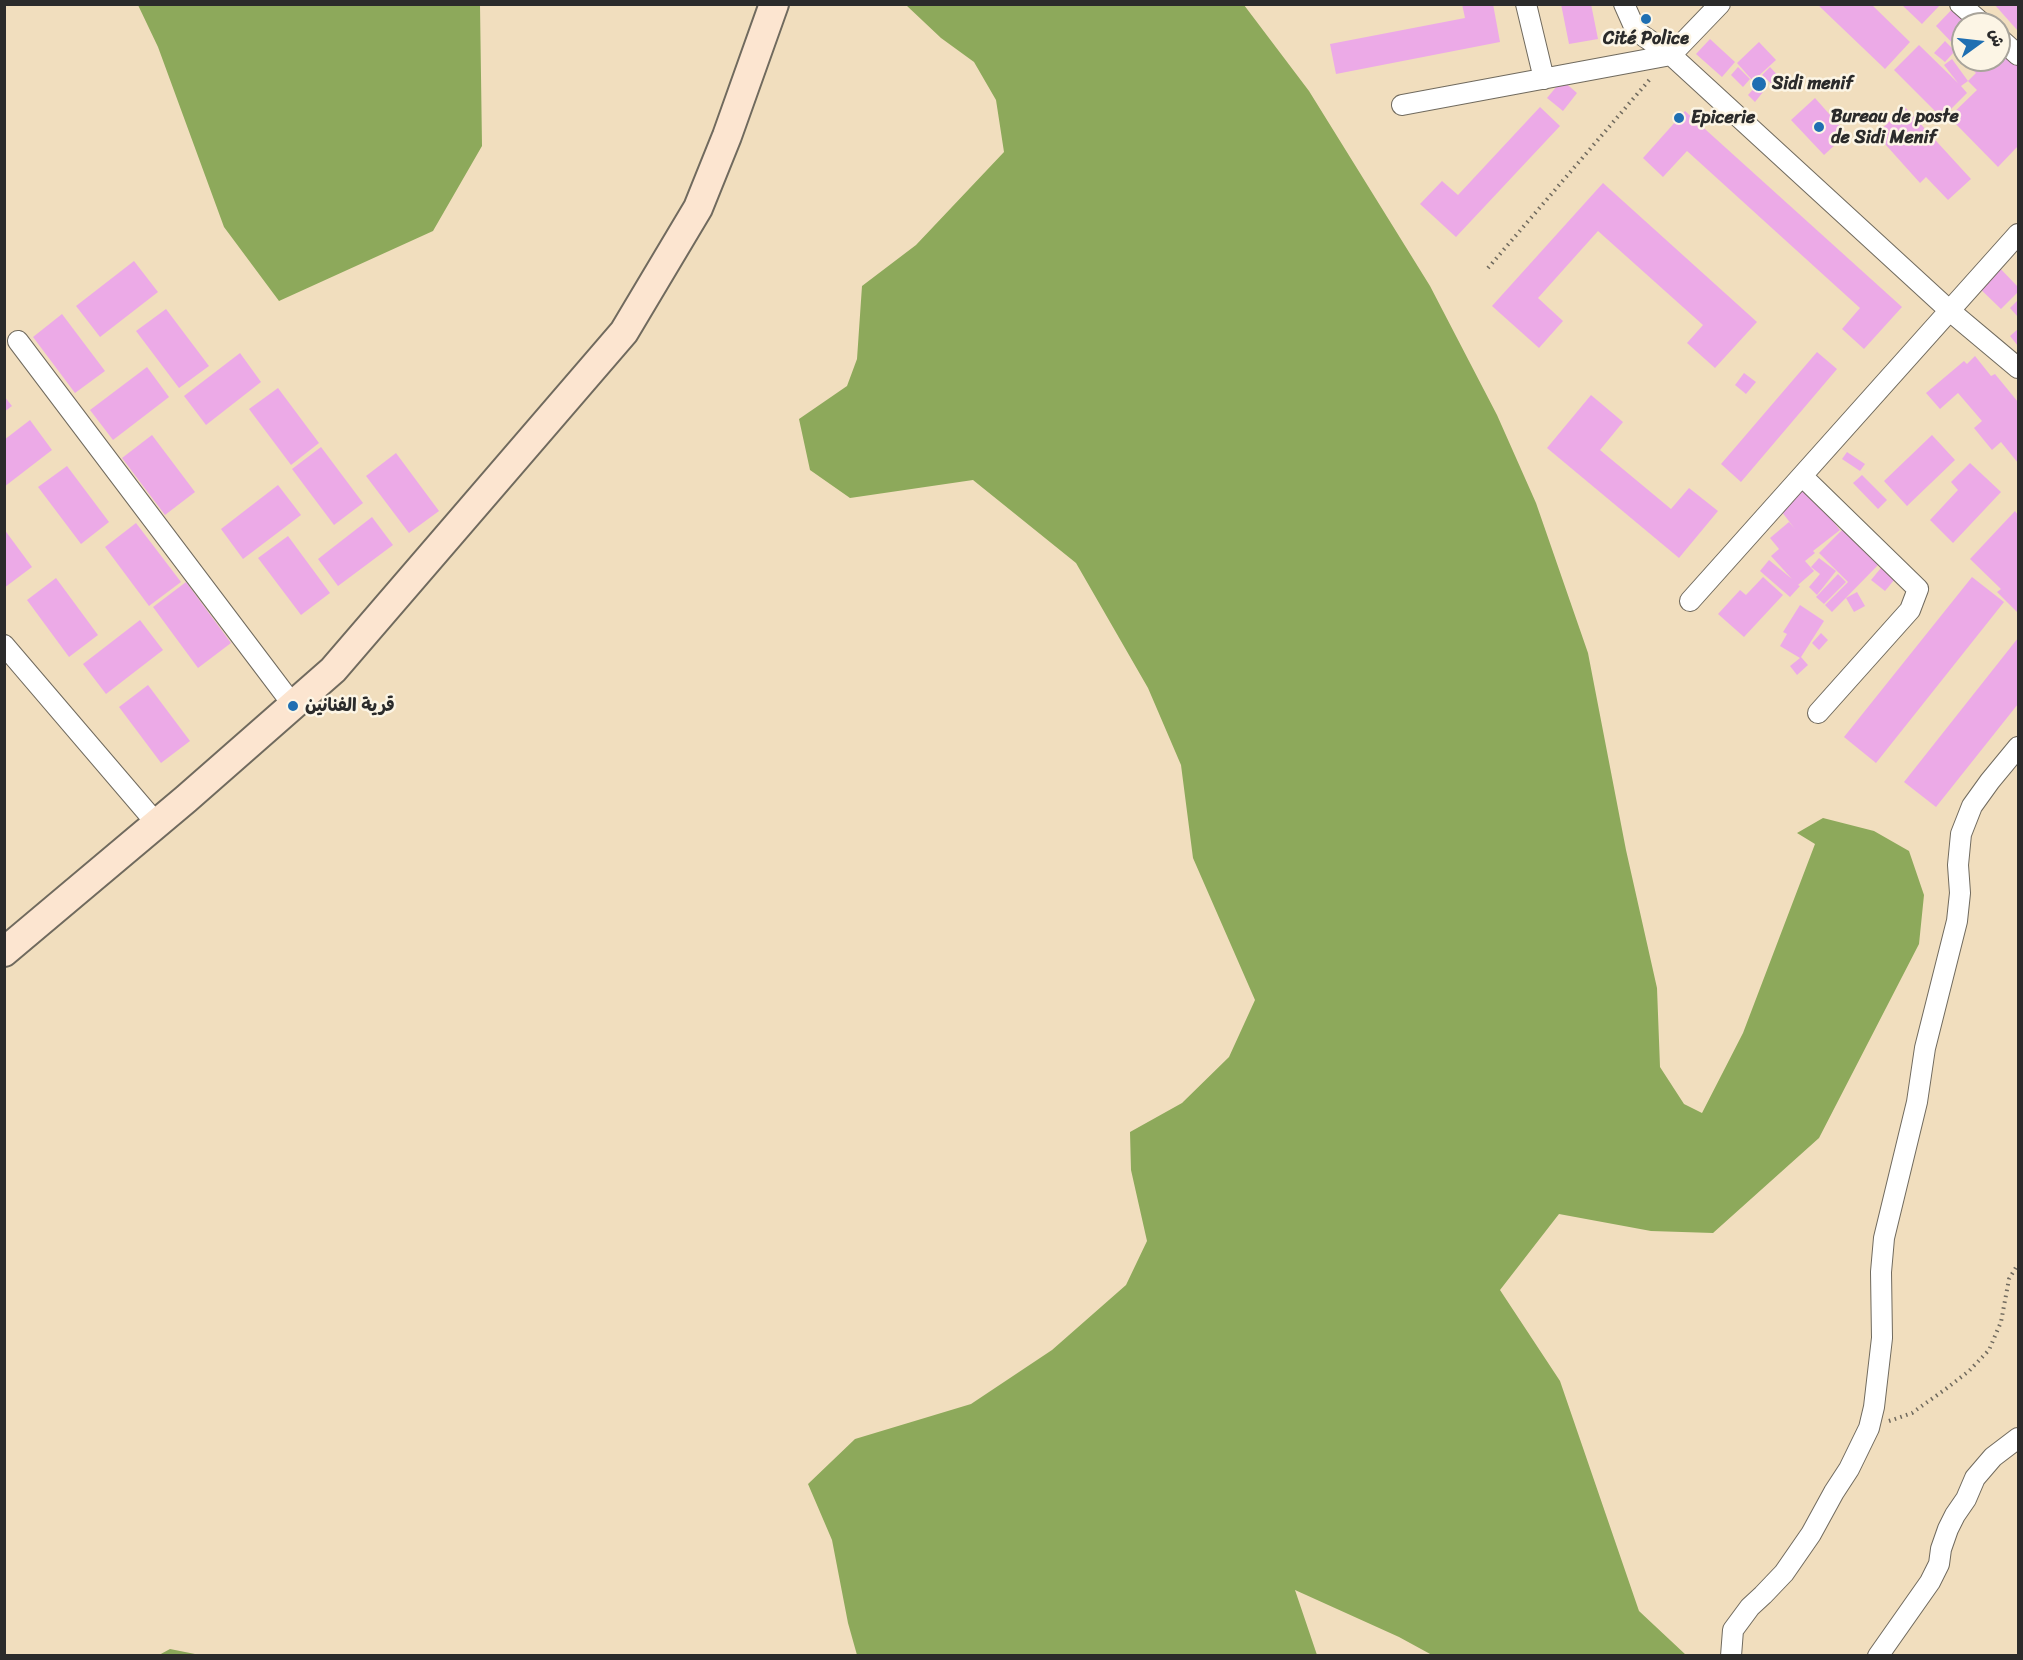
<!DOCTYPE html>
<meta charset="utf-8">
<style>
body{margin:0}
#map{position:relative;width:2023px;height:1660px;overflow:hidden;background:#f1debe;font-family:Sriracha,"Playpen Sans Arabic",sans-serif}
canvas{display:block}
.frame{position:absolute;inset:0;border:6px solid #2b2b2b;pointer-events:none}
.north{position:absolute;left:1951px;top:12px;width:60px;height:60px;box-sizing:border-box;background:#fcf5e5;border:2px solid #a8a49b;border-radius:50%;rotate:75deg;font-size:16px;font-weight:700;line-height:24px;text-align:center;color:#2b2b2b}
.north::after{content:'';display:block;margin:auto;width:21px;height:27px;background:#1f6fb2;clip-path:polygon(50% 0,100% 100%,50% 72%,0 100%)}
</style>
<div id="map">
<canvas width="2023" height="1660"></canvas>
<div class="frame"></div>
<div class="north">ش</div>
</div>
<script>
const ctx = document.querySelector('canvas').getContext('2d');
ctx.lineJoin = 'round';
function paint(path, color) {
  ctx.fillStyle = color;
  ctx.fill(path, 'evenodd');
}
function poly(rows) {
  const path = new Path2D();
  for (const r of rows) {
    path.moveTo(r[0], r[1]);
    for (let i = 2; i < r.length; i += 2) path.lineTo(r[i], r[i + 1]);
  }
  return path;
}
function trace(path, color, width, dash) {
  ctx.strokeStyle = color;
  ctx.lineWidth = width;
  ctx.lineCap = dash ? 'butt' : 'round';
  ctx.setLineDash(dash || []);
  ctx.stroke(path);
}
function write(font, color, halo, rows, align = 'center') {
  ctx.font = font + ' Sriracha,"Playpen Sans Arabic",sans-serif';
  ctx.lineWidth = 5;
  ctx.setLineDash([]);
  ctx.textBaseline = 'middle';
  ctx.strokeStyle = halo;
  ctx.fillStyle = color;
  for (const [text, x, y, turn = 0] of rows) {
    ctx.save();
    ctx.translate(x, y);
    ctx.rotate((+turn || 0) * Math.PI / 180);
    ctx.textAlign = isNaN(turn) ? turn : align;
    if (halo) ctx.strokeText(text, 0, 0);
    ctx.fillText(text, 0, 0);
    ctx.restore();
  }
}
const forest = poly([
 [138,5,480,5,482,146,433,231,279,301,224,227,158,47],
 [906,5,1244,5,1309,91,1430,286,1497,415,1536,503,1588,653,1626,850,1657,988,1660,1067,1684,1104,1702,1113,1743,1033,1815,844,1797,833,1823,818,1874,831,1909,851,1924,895,1919,944,1819,1138,1713,1233,1651,1231,1559,1214,1500,1290,1560,1381,1639,1611,1686,1655,1432,1655,1399,1637,1295,1590,1317,1655,857,1655,848,1623,832,1540,808,1484,855,1439,971,1404,1052,1350,1126,1285,1147,1241,1131,1170,1130,1132,1182,1103,1229,1057,1255,1000,1193,858,1181,765,1148,688,1076,563,973,480,850,498,810,470,799,419,847,386,857,359,862,286,916,245,1004,152,996,100,974,62,941,38],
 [170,1649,200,1655,159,1655]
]);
const building = poly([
 [1462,4,1493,4,1500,42,1336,74,1330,44,1465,18],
 [1561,4,1591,4,1598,39,1569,44],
 [1817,4,1871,4,1910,42,1885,69],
 [1901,4,1941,4,1922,24],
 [1957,4,1980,24,1963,24,1963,60,1957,54,1960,51,1936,26],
 [1994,4,2018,4,2018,31],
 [1710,39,1735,62,1722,77,1696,54],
 [1945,41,1955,51,1945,62,1934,53],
 [1759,42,1776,60,1753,81,1737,63],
 [1999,43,2018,63,2018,146,1998,167,1949,117,1977,90,1968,81,1976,73,1963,60,1999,60],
 [1919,45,1958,83,1944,65,1952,59,1968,81,1961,86,1967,93,1942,118,1894,70],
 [1738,67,1750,79,1743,87,1731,75],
 [1770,67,1784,82,1777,89,1762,75],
 [1562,80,1577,93,1563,111,1547,98],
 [1756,86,1763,92,1755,102,1748,95],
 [1815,98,1847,134,1824,155,1791,120],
 [1540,107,1560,126,1456,237,1420,204,1442,181,1458,195],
 [1905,107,1971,179,1948,200,1926,177,1920,183,1876,134],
 [1685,111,1902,307,1864,349,1842,329,1860,308,1687,151,1663,177,1643,158],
 [1603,183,1757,322,1715,368,1687,343,1703,325,1598,231,1538,298,1563,321,1539,348,1492,306],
 [134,261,158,292,100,337,76,306],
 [1995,263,2018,287,2018,292,2001,309,1974,283],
 [2018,300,2018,317,2010,308],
 [166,309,209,366,179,388,136,331],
 [62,314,105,371,75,393,33,337],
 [2018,329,2018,346,2010,336],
 [1817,352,1837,369,1741,482,1721,464],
 [240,353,261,382,206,425,184,396],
 [1975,356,1991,376,1995,374,2018,402,2018,463,2001,442,1992,450,1974,428,1982,421,1958,393,1940,409,1926,393,1964,361,1967,364],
 [147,367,169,397,113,440,90,410],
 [1744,373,1756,382,1746,394,1735,385],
 [278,388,319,443,291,465,249,409],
 [1591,395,1623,422,1600,450,1671,509,1689,488,1718,511,1679,558,1547,448],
 [4,396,12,406,4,412],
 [30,420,52,450,4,487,4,440],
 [152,435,195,492,165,515,122,458],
 [1932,435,1955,460,1907,506,1884,481],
 [321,447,363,503,334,525,292,469],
 [1847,452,1865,464,1860,471,1842,459],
 [396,453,439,511,409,533,366,476],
 [1970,463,2001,492,1953,543,1930,520,1958,490,1951,482],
 [67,466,109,522,81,544,38,487],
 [1862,475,1887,500,1878,509,1853,483],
 [278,485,301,515,243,559,221,529],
 [1805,486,1840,530,1813,551,1815,553,1805,561,1814,571,1798,585,1800,586,1790,597,1760,571,1769,560,1792,579,1771,556,1779,549,1770,538,1789,522,1795,529,1778,507],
 [2015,511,2018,515,2018,613,1997,592,2001,589,1970,559],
 [372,517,393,545,338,586,318,559],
 [136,523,181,582,149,606,105,547],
 [1846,526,1882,561,1832,612,1825,605,1848,582,1819,553],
 [4,529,32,567,4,588],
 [288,536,330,593,301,615,258,558],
 [1819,558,1836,571,1817,595,1809,587,1820,574,1811,567],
 [1885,563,1899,574,1885,591,1871,580],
 [1838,574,1846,582,1824,604,1816,597],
 [1763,577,1783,595,1744,637,1718,614,1740,590,1746,595],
 [1972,577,2004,602,1876,763,1844,737],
 [56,578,98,635,69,657,27,600],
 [186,582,231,643,198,668,153,607],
 [1857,592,1865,606,1854,612,1846,598],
 [1800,605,1824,621,1801,657,1808,665,1797,675,1790,666,1800,658,1780,646,1787,634,1783,632],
 [140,620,163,650,106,694,83,664],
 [1821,633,1828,640,1819,650,1812,643],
 [2018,638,2018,704,1936,807,1904,782],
 [148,685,190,741,161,763,119,707]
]);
const path = poly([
 [1488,268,1651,78],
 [1889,1421,1912,1413,1947,1388,1969,1371,1989,1350,2001,1322,2009,1279,2018,1264]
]);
const street = poly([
 [1526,4,1544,79],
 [1624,4,1636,31,1671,55,1950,311,2018,368],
 [1960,4,1983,24],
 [1999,38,2018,55],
 [1402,105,1671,55,1720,4],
 [18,341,293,705],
 [1802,476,1918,589,1910,610,1818,713],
 [1690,601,2018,234],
 [4,645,157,824],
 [1731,1656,1733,1630,1750,1607,1763,1595,1784,1573,1811,1534,1834,1492,1849,1469,1869,1428,1874,1407,1882,1338,1881,1272,1884,1238,1917,1102,1925,1048,1957,921,1960,893,1958,865,1961,834,1972,806,1990,781,2018,747],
 [1878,1656,1930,1582,1939,1564,1941,1549,1948,1529,1955,1515,1966,1499,1975,1478,1993,1457,2018,1438]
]);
const secondary = poly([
 [4,952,186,799,333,670,624,332,698,208,727,136,774,4]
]);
const markers = [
 [1646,19,6,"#1f6fb2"],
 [1759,84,8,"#1f6fb2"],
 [1679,118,6,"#1f6fb2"],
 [1819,127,6,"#1f6fb2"],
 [293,706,6,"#1f6fb2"]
];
const poiNames = [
 ["Cité Police",1646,39,"center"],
 ["Sidi menif",1772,84],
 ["Bureau de poste",1831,117],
 ["de Sidi Menif",1831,138],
 ["Epicerie",1691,118],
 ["قرية الفنانين",305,706]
];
paint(forest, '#8da95b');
paint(building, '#ecaae7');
trace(street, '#706a5e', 22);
trace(secondary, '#706a5e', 32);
trace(path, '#706a5e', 4, [1.5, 4.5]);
trace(street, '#fff', 20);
trace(secondary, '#fce5d0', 28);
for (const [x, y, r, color] of markers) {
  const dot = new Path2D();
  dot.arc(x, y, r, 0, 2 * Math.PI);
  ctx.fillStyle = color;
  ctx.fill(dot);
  trace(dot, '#fcf5e5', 2);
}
write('bold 18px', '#2b2b2b', '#fcf5e5', poiNames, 'left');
</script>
